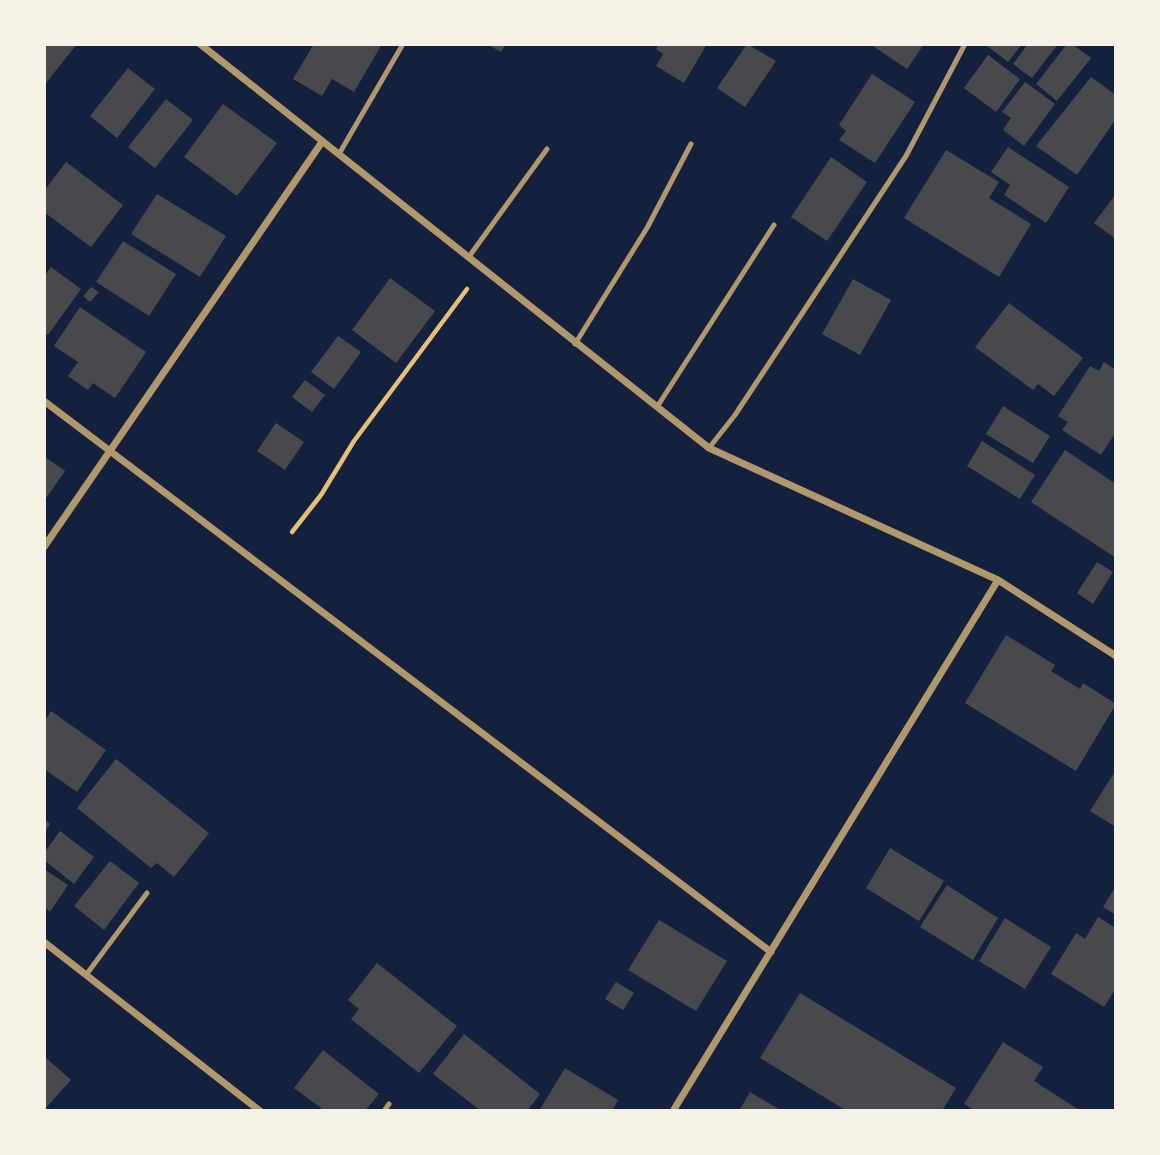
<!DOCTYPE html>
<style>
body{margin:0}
#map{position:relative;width:1160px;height:1155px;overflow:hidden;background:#14213d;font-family:"Roboto Serif",serif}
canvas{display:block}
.frame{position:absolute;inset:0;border:46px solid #f6f1e7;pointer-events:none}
</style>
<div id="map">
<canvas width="1160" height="1155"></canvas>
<div class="frame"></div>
</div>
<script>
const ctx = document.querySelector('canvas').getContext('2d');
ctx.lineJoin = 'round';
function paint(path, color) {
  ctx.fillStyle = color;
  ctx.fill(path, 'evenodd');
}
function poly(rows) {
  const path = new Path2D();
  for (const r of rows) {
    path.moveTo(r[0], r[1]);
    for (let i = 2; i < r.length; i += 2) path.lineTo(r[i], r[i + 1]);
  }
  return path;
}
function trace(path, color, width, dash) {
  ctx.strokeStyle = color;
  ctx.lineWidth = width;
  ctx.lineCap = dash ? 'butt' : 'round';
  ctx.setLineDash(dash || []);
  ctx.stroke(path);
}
const building = poly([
 [44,44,77,44,46,83,44,81],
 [314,44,382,44,354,92,332,79,322,96,293,79],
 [487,44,506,44,501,52],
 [659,44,707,44,684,83,656,66,663,54,656,49],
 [747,44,776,61,745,107,717,88],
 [875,44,924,44,907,69,873,46],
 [989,44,1022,44,1008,62,987,46],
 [1028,44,1058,44,1032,78,1013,64],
 [1067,44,1072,44,1091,58,1057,101,1036,84],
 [988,55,1020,79,996,112,964,88],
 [128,68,155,89,117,138,90,116],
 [872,74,915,102,875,163,839,140,846,131,839,125],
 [1091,77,1116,95,1116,119,1077,175,1036,146],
 [1025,82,1055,104,1024,146,1003,130,1011,118,1002,112],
 [166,99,193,120,155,168,128,147],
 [223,104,277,143,237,196,184,157],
 [1008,147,1069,187,1046,223,1004,195,1010,185,991,172],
 [946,150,999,182,989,198,1031,224,999,277,904,218],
 [831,157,867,182,827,241,791,217],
 [66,162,123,205,91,247,44,212,44,191],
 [157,194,226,236,200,277,131,234],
 [1116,194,1116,239,1094,223],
 [123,241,176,274,149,316,96,282],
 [51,267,81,289,48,335,44,332,44,277],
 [390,278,435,311,396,363,352,330],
 [853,279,891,300,860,355,822,334],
 [91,287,99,292,90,302,83,296],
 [1009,303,1083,358,1054,396,1038,384,1033,390,975,347],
 [80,307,146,352,115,398,93,383,88,390,68,376,78,362,54,346],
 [338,336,361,352,334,389,311,372],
 [1104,362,1116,370,1116,432,1101,455,1062,430,1068,422,1058,416,1090,366,1099,371],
 [305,380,325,395,312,412,292,397],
 [1003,406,1050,436,1033,463,986,434],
 [276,423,304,442,285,470,257,451],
 [982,441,1035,475,1020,499,967,466],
 [1065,450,1116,484,1116,558,1031,502],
 [44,456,65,471,44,501],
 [1097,562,1113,572,1093,604,1077,593],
 [1006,635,1055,665,1051,671,1080,689,1083,683,1116,704,1076,771,965,703],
 [51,711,106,750,77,792,44,769,44,722],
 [116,759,209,833,174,877,157,863,151,868,77,808],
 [1116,770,1116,827,1090,811],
 [44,819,50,824,44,833],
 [60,831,94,857,74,884,44,860,44,853],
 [890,848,944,881,919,921,866,888],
 [110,861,139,883,104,930,74,906],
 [44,869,68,885,50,912,44,907],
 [947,885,998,918,973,960,920,927],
 [1116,886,1116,915,1103,907],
 [1098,917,1116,928,1116,988,1104,1007,1051,974,1076,933,1085,939],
 [1005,918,1051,947,1025,989,979,961],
 [659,920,727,961,696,1011,628,970],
 [377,963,457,1026,419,1073,351,1019,359,1009,348,1000],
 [616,982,634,993,623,1010,605,999],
 [800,993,956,1088,942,1111,847,1111,760,1058],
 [464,1034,540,1094,527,1111,481,1111,433,1074],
 [1003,1042,1043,1067,1034,1081,1081,1111,976,1111,964,1104],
 [323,1050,379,1094,365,1111,320,1111,321,1108,294,1088],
 [44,1056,71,1080,44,1110],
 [565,1068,618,1100,612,1111,539,1111],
 [750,1092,782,1111,739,1111]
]);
const path = poly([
 [292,532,321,495,354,441,467,289]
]);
const service = poly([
 [339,154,403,44],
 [468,258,547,149],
 [575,344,647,228,691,144],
 [657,407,774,225],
 [709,448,735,415,906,156,965,44],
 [86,975,147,893],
 [384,1111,389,1104]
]);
const minor = poly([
 [200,44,709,448,998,580,1116,656],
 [44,401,771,952],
 [44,547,322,142],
 [44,942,260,1111],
 [673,1111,998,580]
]);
paint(building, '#48494c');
trace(path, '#e5c07b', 4.5);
trace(service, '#b1986c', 5);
trace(minor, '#b1986c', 7);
</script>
